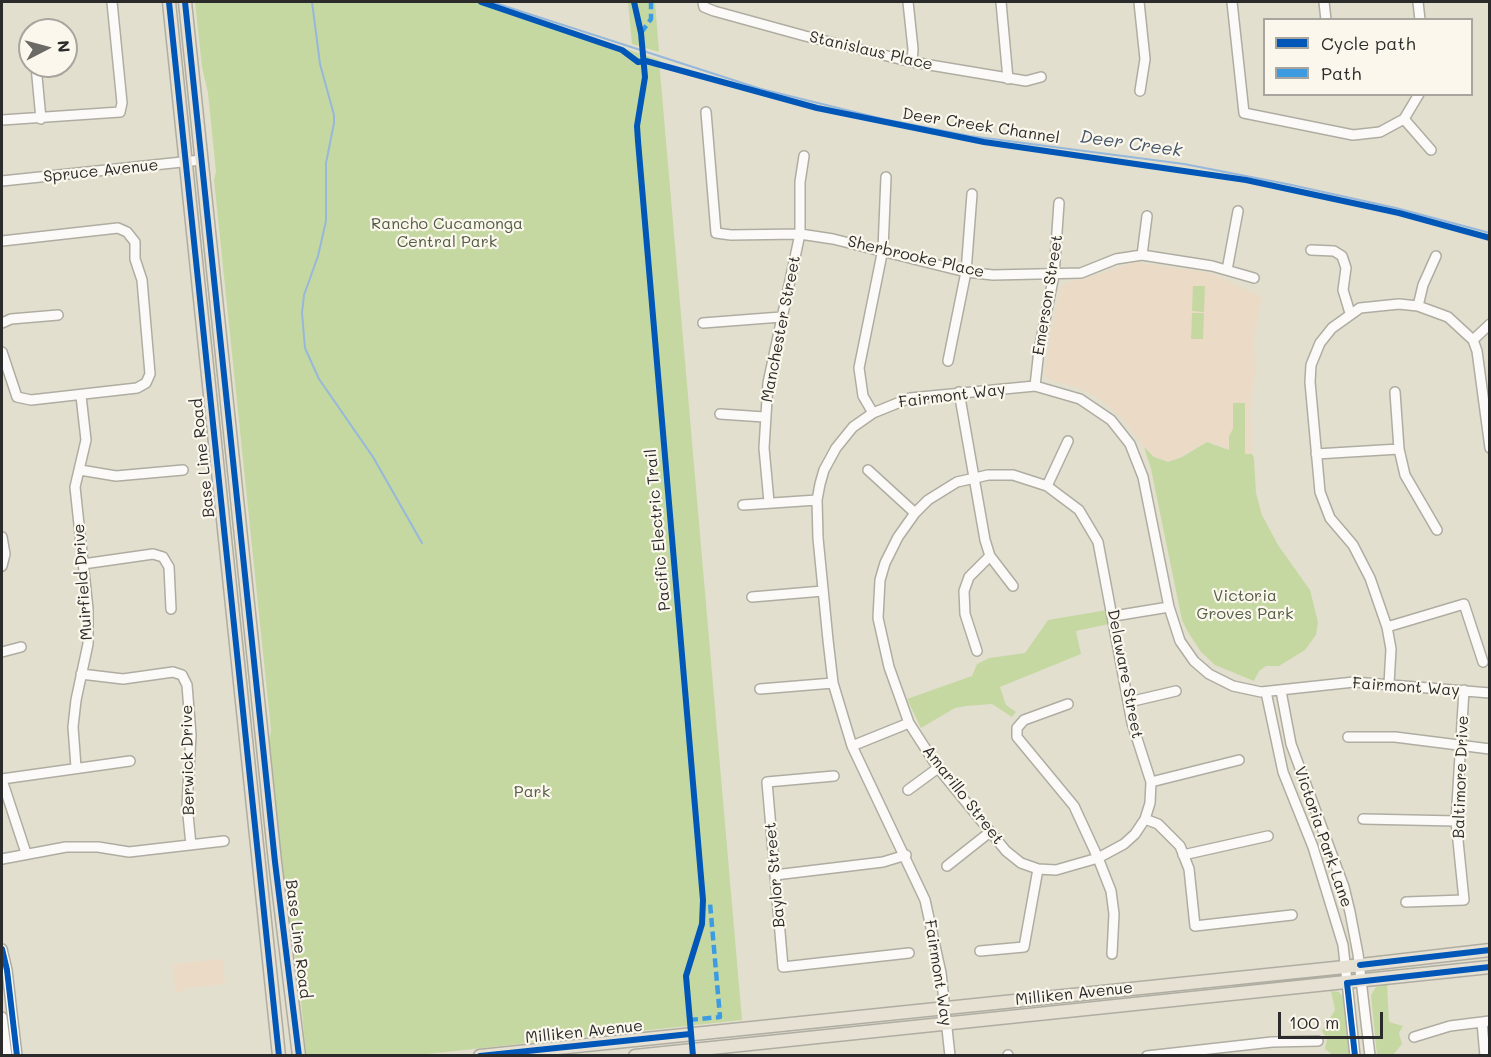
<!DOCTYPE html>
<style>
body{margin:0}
#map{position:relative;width:1491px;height:1057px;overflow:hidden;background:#e3dfce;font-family:Mali,sans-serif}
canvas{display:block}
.frame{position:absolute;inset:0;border:3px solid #2b2b2b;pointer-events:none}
.legend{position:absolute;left:1263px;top:18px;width:210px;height:78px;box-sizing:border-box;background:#fbf7ec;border:2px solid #a8a59f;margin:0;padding:8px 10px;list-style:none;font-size:18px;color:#2b2b2b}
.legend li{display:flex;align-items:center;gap:12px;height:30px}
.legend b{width:30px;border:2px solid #a8a59f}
.north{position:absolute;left:18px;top:18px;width:60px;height:60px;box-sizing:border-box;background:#fbf7ec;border:2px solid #a8a59f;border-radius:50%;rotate:84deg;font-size:16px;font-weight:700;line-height:24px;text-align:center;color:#2b2b2b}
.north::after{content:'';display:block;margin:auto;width:21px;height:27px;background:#6b6a64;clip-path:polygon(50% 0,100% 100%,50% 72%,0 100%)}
.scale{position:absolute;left:1278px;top:1012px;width:105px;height:27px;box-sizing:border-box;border:3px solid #2b2b2b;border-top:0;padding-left:8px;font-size:18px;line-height:21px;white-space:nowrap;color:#2b2b2b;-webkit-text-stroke:4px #fbf7ec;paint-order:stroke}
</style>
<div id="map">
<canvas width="1491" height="1057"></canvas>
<div class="frame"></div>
<ul class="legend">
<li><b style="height:8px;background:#0057b8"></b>Cycle path</li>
<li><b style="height:8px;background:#3d9ce1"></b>Path</li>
</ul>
<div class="north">N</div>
<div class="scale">100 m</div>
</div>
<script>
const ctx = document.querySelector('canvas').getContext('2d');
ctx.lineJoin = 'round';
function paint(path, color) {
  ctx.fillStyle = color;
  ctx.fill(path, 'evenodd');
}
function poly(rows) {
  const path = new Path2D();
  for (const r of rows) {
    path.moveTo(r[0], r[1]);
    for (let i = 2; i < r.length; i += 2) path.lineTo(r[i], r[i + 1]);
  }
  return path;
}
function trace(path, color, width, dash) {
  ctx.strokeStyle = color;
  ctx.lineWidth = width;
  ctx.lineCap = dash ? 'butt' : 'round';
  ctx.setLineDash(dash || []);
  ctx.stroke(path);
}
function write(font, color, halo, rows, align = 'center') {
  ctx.font = font + ' Mali,sans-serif';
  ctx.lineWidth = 4.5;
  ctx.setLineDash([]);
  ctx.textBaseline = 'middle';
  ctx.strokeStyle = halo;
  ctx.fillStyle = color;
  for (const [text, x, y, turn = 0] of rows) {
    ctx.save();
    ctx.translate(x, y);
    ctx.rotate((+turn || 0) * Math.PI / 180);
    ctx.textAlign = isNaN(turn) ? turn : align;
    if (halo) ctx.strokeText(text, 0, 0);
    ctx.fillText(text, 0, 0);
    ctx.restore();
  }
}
const built = poly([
 [1135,262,1210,273,1262,297,1254,336,1255,373,1250,410,1252,454,1236,453,1218,444,1207,442,1172,461,1158,460,1144,447,1124,420,1101,400,1082,389,1050,380,1044,373,1060,288,1067,282,1084,279],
 [223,959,225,984,186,988,186,991,175,992,173,964]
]);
const green = poly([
 [195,2,486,2,659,60,742,1020,427,1054,306,1055,299,979,284,894,269,745,271,730,214,180,216,172,208,93,202,67],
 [628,2,655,2,659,52,632,44],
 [1193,286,1205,286,1204,312,1192,311],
 [1192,313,1204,313,1203,339,1191,339],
 [1233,403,1245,403,1245,454,1252,454,1254,458,1256,493,1262,515,1278,545,1310,590,1318,622,1316,635,1305,650,1279,666,1266,666,1259,671,1254,681,1215,665,1201,652,1188,632,1182,620,1151,469,1144,447,1154,457,1168,462,1182,457,1207,442,1229,450,1229,436,1233,429],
 [1107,610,1109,624,1076,631,1081,654,1000,687,1006,705,1016,712,1012,717,992,704,966,706,955,708,921,728,907,699,972,676,977,664,989,658,1025,653,1048,620],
 [1387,984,1389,1022,1403,1026,1399,1033,1402,1044,1393,1055,1377,1055,1371,995,1376,987],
 [1331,991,1339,992,1344,998,1350,1055,1333,1055,1325,1049,1327,1039,1322,1031,1335,1010]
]);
const stream = poly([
 [312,2,320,64,334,115,334,123,326,163,326,221,318,256,304,295,302,313,305,348,319,379,373,457,422,543],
 [492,2,761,89,883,119,970,136,1184,164,1287,184,1396,208,1490,233]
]);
const minor = poly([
 [703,2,704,7,714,11,805,36,912,62,1026,81,1041,77],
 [908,2,913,49,912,62],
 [1001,2,1008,79],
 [1139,2,1145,59,1140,91],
 [1232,2,1244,113,1353,135,1380,132,1404,119],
 [1324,2,1326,20],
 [1418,2,1420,20],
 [36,66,41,119],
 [706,112,716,233,731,235,800,234,833,239,966,272,993,275,1081,273,1116,259,1142,255,1212,266,1254,278],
 [1404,119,1431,150],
 [1404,119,1419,94],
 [2,120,120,112,122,103,112,2],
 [2,181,201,160],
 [2,241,118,228,127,232,135,242,135,259,142,280,150,374,146,383,137,388,31,400,17,397,2,352],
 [1311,250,1334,251,1342,256,1346,268,1343,290,1350,313],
 [1142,255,1147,216],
 [1227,270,1238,211],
 [1418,306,1423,285,1436,256],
 [2,323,11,319,58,315],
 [703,323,781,317],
 [1473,340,1490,324],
 [948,361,966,272,972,194],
 [1035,386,1039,350,1054,275,1059,203],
 [959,392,985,540,990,556,1013,586],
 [1395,392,1399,449,1405,475,1437,530],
 [873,413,863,396,859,368,883,249,886,177],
 [720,414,764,417],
 [1316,454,1399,449],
 [80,470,116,476,183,470],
 [868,470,915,513],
 [988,475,1013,475,1047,486,1079,510,1098,542,1132,723,1151,782,1150,803,1145,819,1135,834,1124,844,1098,858,1056,870,1038,869,1021,863,1006,851,938,768,909,723,889,667,878,618,880,580,885,563,898,537,915,513,928,500,957,482,988,475],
 [1047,486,1068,441],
 [769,502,764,448,768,383,800,234,800,182,804,156],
 [743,505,817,500],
 [2,537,5,554,2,566],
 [83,564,153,554,163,557,169,567,171,609],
 [752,597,823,591],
 [1114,616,1169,607],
 [1387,627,1464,604,1483,662],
 [977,651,965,614,964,591,969,577,990,556],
 [2,652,21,647],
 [81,674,123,679,173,672,182,675,187,685,191,735,187,805,191,845],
 [1389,684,1391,649,1387,627,1370,578,1353,545,1330,518,1320,492,1310,382,1311,365,1320,343,1332,328,1360,308,1399,304,1418,306,1448,317,1473,340,1477,351,1490,448],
 [760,689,833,683],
 [1281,691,1291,744,1344,887,1350,912,1358,954,1370,1056],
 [1266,692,1283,772,1313,847,1343,945,1355,1056],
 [1129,702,1176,691],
 [1068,704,1024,720,1017,728,1017,737,1074,806,1098,858,1111,891,1114,914,1112,954],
 [1348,737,1395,737,1490,749],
 [852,746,909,723],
 [76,767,73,727,76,700,88,644,88,609,75,487,86,440,81,396],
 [834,776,767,782,783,967,909,953],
 [2,779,130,761],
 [2,780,26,853],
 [1151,782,1239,760],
 [908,790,938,768],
 [1145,819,1158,824,1180,846,1189,869,1195,926,1292,915],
 [1363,819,1456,821],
 [1183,855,1268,836],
 [2,859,66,847,98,847,129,852,224,841],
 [947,866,990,832],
 [775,875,883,862,906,855],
 [1406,902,1464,900,1456,821,1464,690],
 [2,949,7,970,17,1056],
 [980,951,1024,947,1038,869],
 [2,1017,7,1056],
 [1482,1022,1485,1056],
 [1414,1037,1450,1026,1490,1021],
 [1008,1055,1008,1056],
 [950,1056,941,973,925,900,852,746,833,683,828,640,818,538,817,500,820,484,824,470,836,448,853,427,873,413,910,398,1035,386,1080,399,1111,420,1130,444,1143,477,1169,607,1180,641,1194,661,1209,674,1233,686,1261,692,1354,682,1490,693],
 [1147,1056,1272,1042,1318,1041]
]);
const major = poly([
 [169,2,279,1056],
 [185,2,275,862,299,1056],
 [480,1056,1335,968,1490,950],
 [635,1056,1490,967]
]);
const quiet = poly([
 [641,33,651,19,651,2],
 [689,1020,720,1017,710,903]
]);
const cycleway = poly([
 [169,2,279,1056],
 [185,2,275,862,299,1056],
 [481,2,622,50,638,62,646,61,817,108,984,142,1246,180,1399,213,1490,238],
 [634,2,641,33,645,77,637,126,638,141,703,900,702,924,686,976,693,1056],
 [2,949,7,970,17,1056],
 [1360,965,1490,950],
 [480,1056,690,1034],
 [1355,1056,1347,983,1490,967]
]);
const streetNames = [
 ["Stanislaus Place",871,51,13],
 ["Deer Creek Channel",981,126,9],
 ["Spruce Avenue",101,171,-6],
 ["Sherbrooke Place",916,257,13],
 ["Emerson Street",1048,295,-81],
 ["Manchester Street",781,329,-79],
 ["Fairmont Way",952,396,-7],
 ["Base Line Road",203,458,-96],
 ["Pacific Electric Trail",658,530,-95],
 ["Muirfield Drive",83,582,-94],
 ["Delaware Street",1125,674,79],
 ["Fairmont Way",1406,687,4],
 ["Berwick Drive",188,760,-91],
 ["Baltimore Drive",1461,777,-88],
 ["Amarillo Street",963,795,52],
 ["Victoria Park Lane",1323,837,71],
 ["Baylor Street",775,875,-95],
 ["Base Line Road",298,939,83],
 ["Fairmont Way",938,973,81],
 ["Milliken Avenue",1074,994,-6],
 ["Milliken Avenue",584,1032,-6]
];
const parkNames = [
 ["Rancho Cucamonga",447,224],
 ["Central Park",447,242],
 ["Victoria",1245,596],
 ["Groves Park",1245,614],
 ["Park",532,792]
];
const waterNames = [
 ["Deer Creek",1131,144,8]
];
paint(built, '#ebdac5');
paint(green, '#c5d8a2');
trace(stream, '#96b8db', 2);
trace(minor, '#afada2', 12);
trace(major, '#afada2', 15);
trace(minor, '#fbfaf8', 9);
trace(major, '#e6e1d3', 12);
trace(quiet, '#3d9ce1', 4.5, [9, 4.5]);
trace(cycleway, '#0057b8', 6);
write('16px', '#2b2b2b', '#fbf7ec', streetNames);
write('16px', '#525d44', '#fbf7ec', parkNames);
write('italic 18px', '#45566a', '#fbf7ec', waterNames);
</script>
